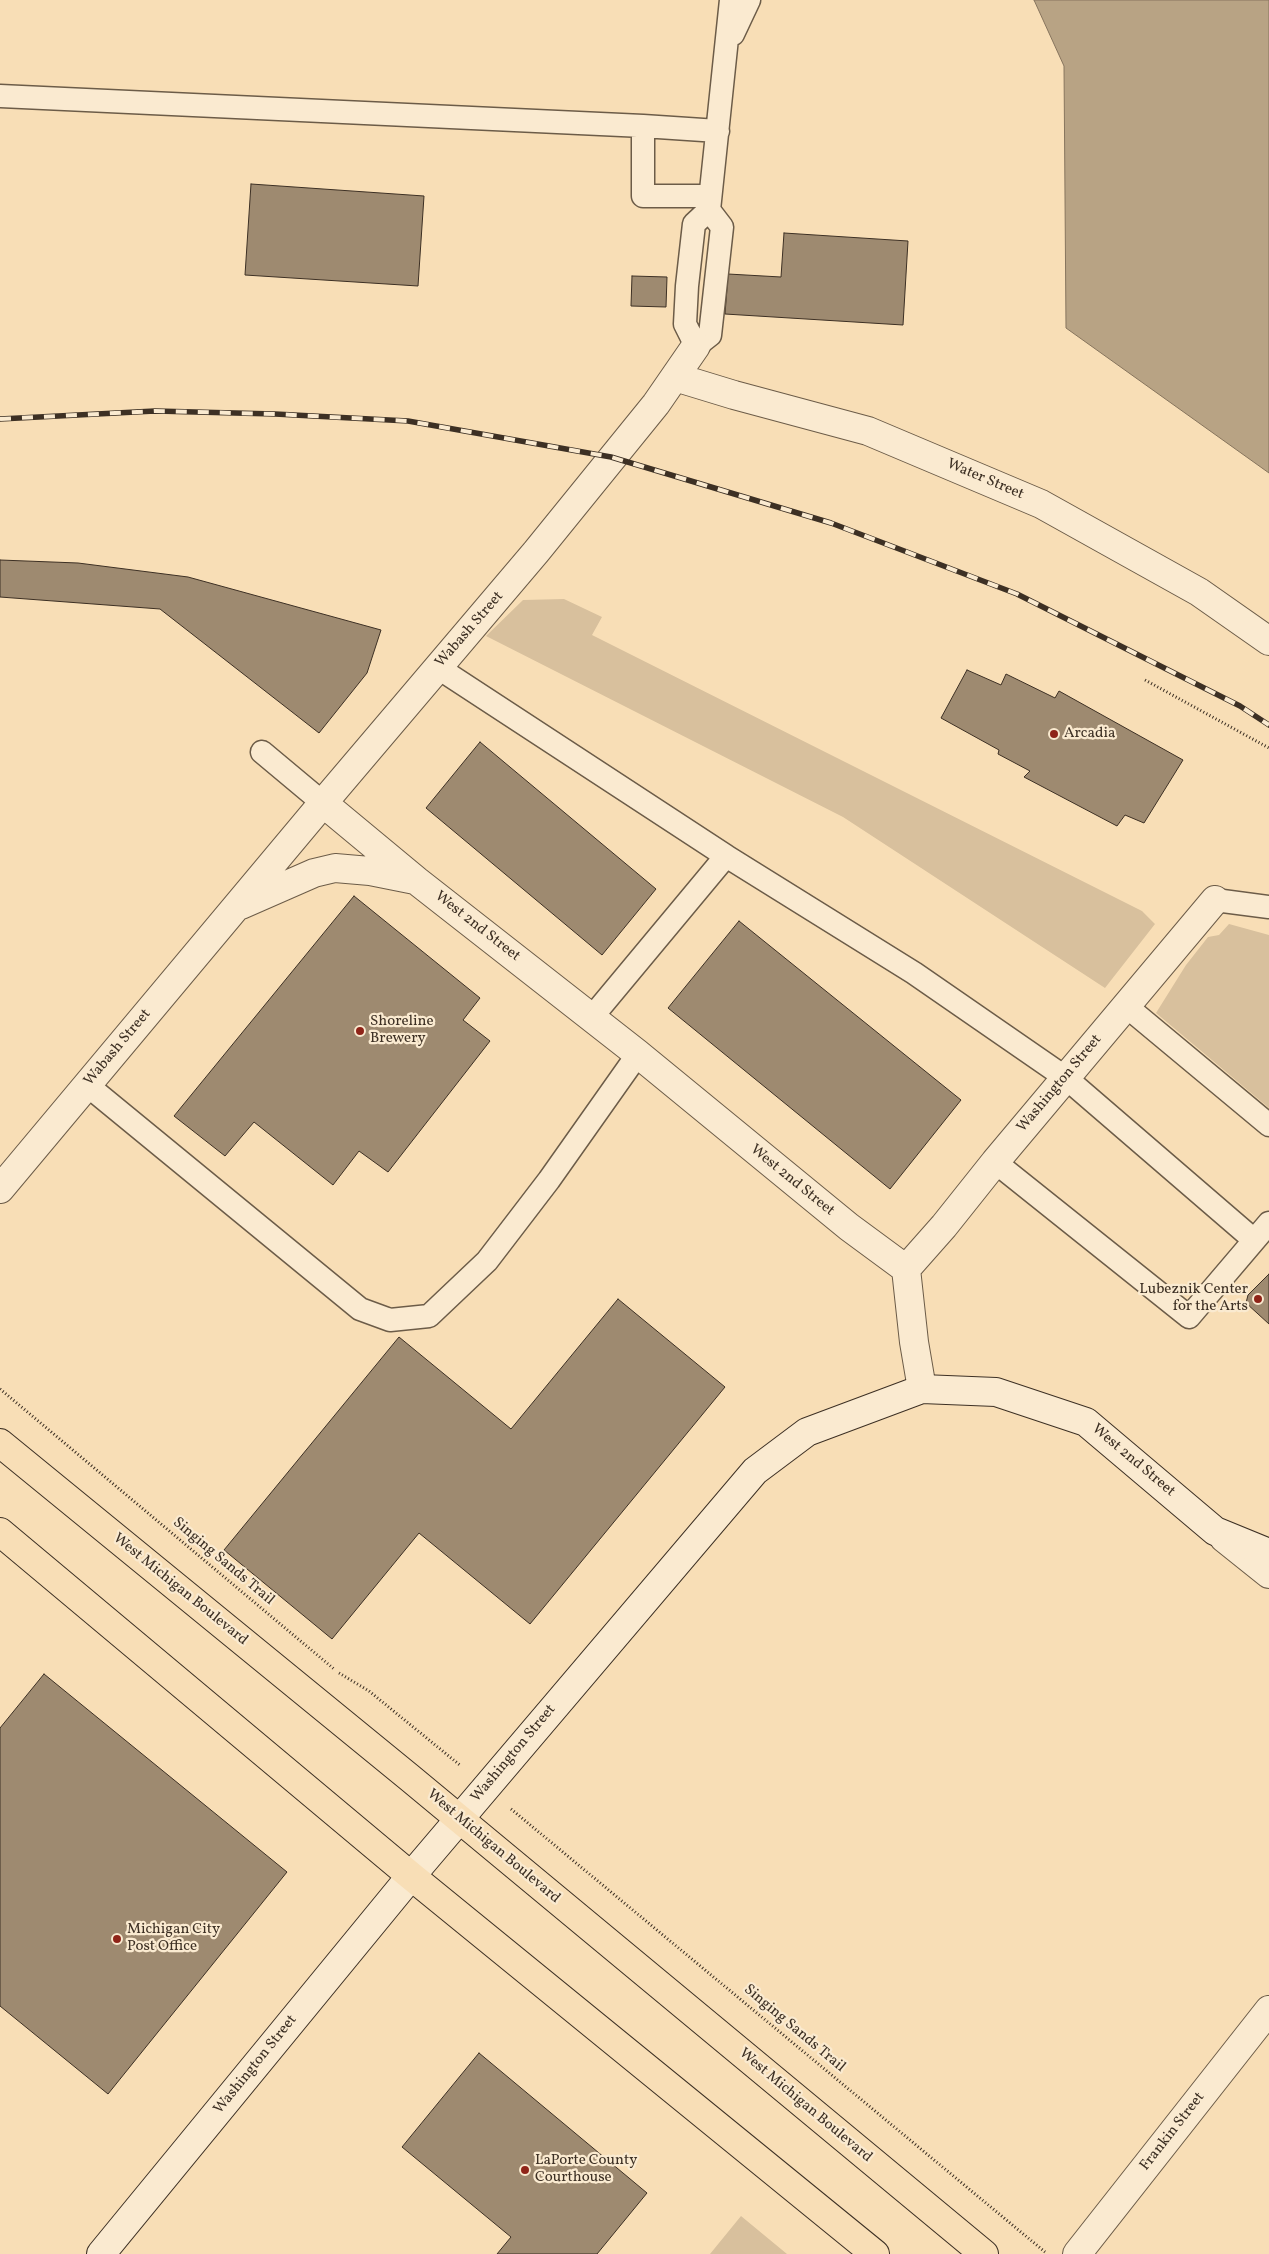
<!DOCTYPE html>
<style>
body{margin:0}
canvas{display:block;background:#f8deb6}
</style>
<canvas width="1269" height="2254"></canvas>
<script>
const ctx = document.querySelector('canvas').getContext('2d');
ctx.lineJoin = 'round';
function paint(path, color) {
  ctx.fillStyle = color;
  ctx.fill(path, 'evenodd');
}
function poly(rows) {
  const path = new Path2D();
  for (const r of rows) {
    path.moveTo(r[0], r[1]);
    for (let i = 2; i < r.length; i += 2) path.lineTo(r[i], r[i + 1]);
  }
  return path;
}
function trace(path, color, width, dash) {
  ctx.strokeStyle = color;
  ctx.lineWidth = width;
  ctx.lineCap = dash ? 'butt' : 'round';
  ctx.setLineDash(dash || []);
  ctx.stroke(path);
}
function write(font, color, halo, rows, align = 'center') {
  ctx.font = font + ' Vollkorn,serif';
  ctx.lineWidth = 4.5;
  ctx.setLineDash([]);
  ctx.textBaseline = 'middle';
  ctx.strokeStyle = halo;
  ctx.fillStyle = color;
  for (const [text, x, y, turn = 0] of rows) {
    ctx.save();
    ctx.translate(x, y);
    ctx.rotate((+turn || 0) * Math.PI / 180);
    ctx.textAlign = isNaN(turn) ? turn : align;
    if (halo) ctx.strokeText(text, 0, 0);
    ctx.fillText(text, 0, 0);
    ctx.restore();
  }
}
const green = poly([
 [564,599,602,617,592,635,1142,911,1155,924,1105,988,843,817,486,636,523,600],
 [1229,924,1269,935,1269,1108,1156,1013,1186,965,1208,937,1219,935],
 [741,2216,787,2254,710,2254]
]);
const water = poly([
 [1034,0,1269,0,1269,473,1066,328,1064,66,1034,0]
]);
const building = poly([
 [251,184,424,196,418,286,245,275,251,184],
 [784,233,908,241,903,325,725,314,728,274,781,277,784,233],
 [632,276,667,277,666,307,631,306,632,276],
 [0,560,78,563,188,577,381,630,367,673,319,733,160,609,0,597,0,560],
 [967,670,1001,685,1006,674,1055,698,1059,691,1183,760,1144,823,1125,815,1117,826,1024,777,1030,771,998,754,999,750,941,718,967,670],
 [480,742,656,889,602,955,426,808,480,742],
 [354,896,480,998,463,1020,490,1041,388,1172,359,1151,333,1185,254,1122,225,1156,174,1116,354,896],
 [739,921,961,1100,890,1189,668,1008,739,921],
 [1269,1274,1269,1324,1246,1303,1248,1295,1269,1274],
 [618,1299,725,1387,530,1624,419,1533,332,1639,224,1550,399,1337,511,1429,618,1299],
 [44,1674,287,1872,108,2094,0,2006,0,1728,44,1674],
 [479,2053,647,2193,597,2254,497,2254,511,2237,402,2147,479,2053]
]);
const path = poly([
 [1145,680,1269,748],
 [0,1389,334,1669],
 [339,1673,369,1691,461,1766],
 [511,1809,1045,2252]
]);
const lane = poly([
 [733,34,749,0],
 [0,96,643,126,643,196,710,196],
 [643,126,718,131],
 [709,210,722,227,710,335,696,346,685,324,687,286,694,224,709,210,731,0],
 [437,667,726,856],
 [262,752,323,803],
 [1215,900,1269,907],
 [1126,1006,1269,1125],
 [592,1017,726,856,914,973,1066,1078,1254,1240],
 [87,1085,360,1309,390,1320,429,1316,487,1261,549,1180,638,1054],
 [995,1162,1189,1317,1269,1223]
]);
const street = poly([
 [675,377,734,395,868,431,1041,504,1199,592,1269,641],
 [323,803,417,881,638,1054,849,1227,906,1269,914,1342,922,1389],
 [241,905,314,873,335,868,370,871,415,880],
 [0,1189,323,803,536,552,656,404,696,346],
 [906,1269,944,1226,995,1162,1215,900],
 [1224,1538,1269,1574],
 [1077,2254,1269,2010]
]);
const secondary = poly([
 [101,2254,411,1876,755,1471,807,1432,922,1389,996,1392,1086,1422,1215,1531,1269,1553]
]);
const primary = poly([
 [0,1443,410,1778,984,2254],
 [0,1532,411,1876,875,2254]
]);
const rail = poly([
 [0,419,155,411,275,414,408,421,611,457,831,523,1017,594,1240,706,1269,725]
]);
const markers = [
 [1054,734,5,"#8f2418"],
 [360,1031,5,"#8f2418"],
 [1258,1299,5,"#8f2418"],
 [117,1939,5,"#8f2418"],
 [525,2170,5,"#8f2418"]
];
const streetNames = [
 ["Water Street",985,480,23],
 ["Wabash Street",470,630,-49],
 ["West 2nd Street",477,927,38],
 ["Wabash Street",118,1048,-50],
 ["Washington Street",1060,1084,-50],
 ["West 2nd Street",792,1181,39],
 ["West 2nd Street",1133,1461,40],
 ["Singing Sands Trail",223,1562,40],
 ["West Michigan Boulevard",180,1590,39],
 ["Washington Street",514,1754,-50],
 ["West Michigan Boulevard",493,1847,40],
 ["Singing Sands Trail",794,2029,40],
 ["Washington Street",256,2065,-51],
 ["West Michigan Boulevard",805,2106,40],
 ["Frankin Street",1173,2132,-52]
];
const poiNames = [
 ["Arcadia",1064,734],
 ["Shoreline",370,1022],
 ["Brewery",370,1039],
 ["Lubeznik Center",1248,1290,"right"],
 ["for the Arts",1248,1307,"right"],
 ["Michigan City",127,1930],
 ["Post Office",127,1947],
 ["LaPorte County",535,2161],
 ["Courthouse",535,2178]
];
paint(green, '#d8c09d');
paint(water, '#b8a384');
trace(water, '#87755e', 1);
paint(building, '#9e8a70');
trace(building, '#3d3024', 1);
trace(lane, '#6c5c48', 25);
trace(street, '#6c5c48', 30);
trace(secondary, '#3d3024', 30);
trace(primary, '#3d3024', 30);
trace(path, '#3d3024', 3, [1, 2.5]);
trace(lane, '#faead0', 22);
trace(street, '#faead0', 28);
trace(secondary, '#faead0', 28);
trace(primary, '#f8deb6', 28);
trace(rail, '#3d3024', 5.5);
trace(rail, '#faead0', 4, [11]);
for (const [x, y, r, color] of markers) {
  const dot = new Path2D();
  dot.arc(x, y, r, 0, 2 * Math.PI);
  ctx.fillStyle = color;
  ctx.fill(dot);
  trace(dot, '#faead0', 2);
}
write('15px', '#3d3024', '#faead0', streetNames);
write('15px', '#3d3024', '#faead0', poiNames, 'left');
</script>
